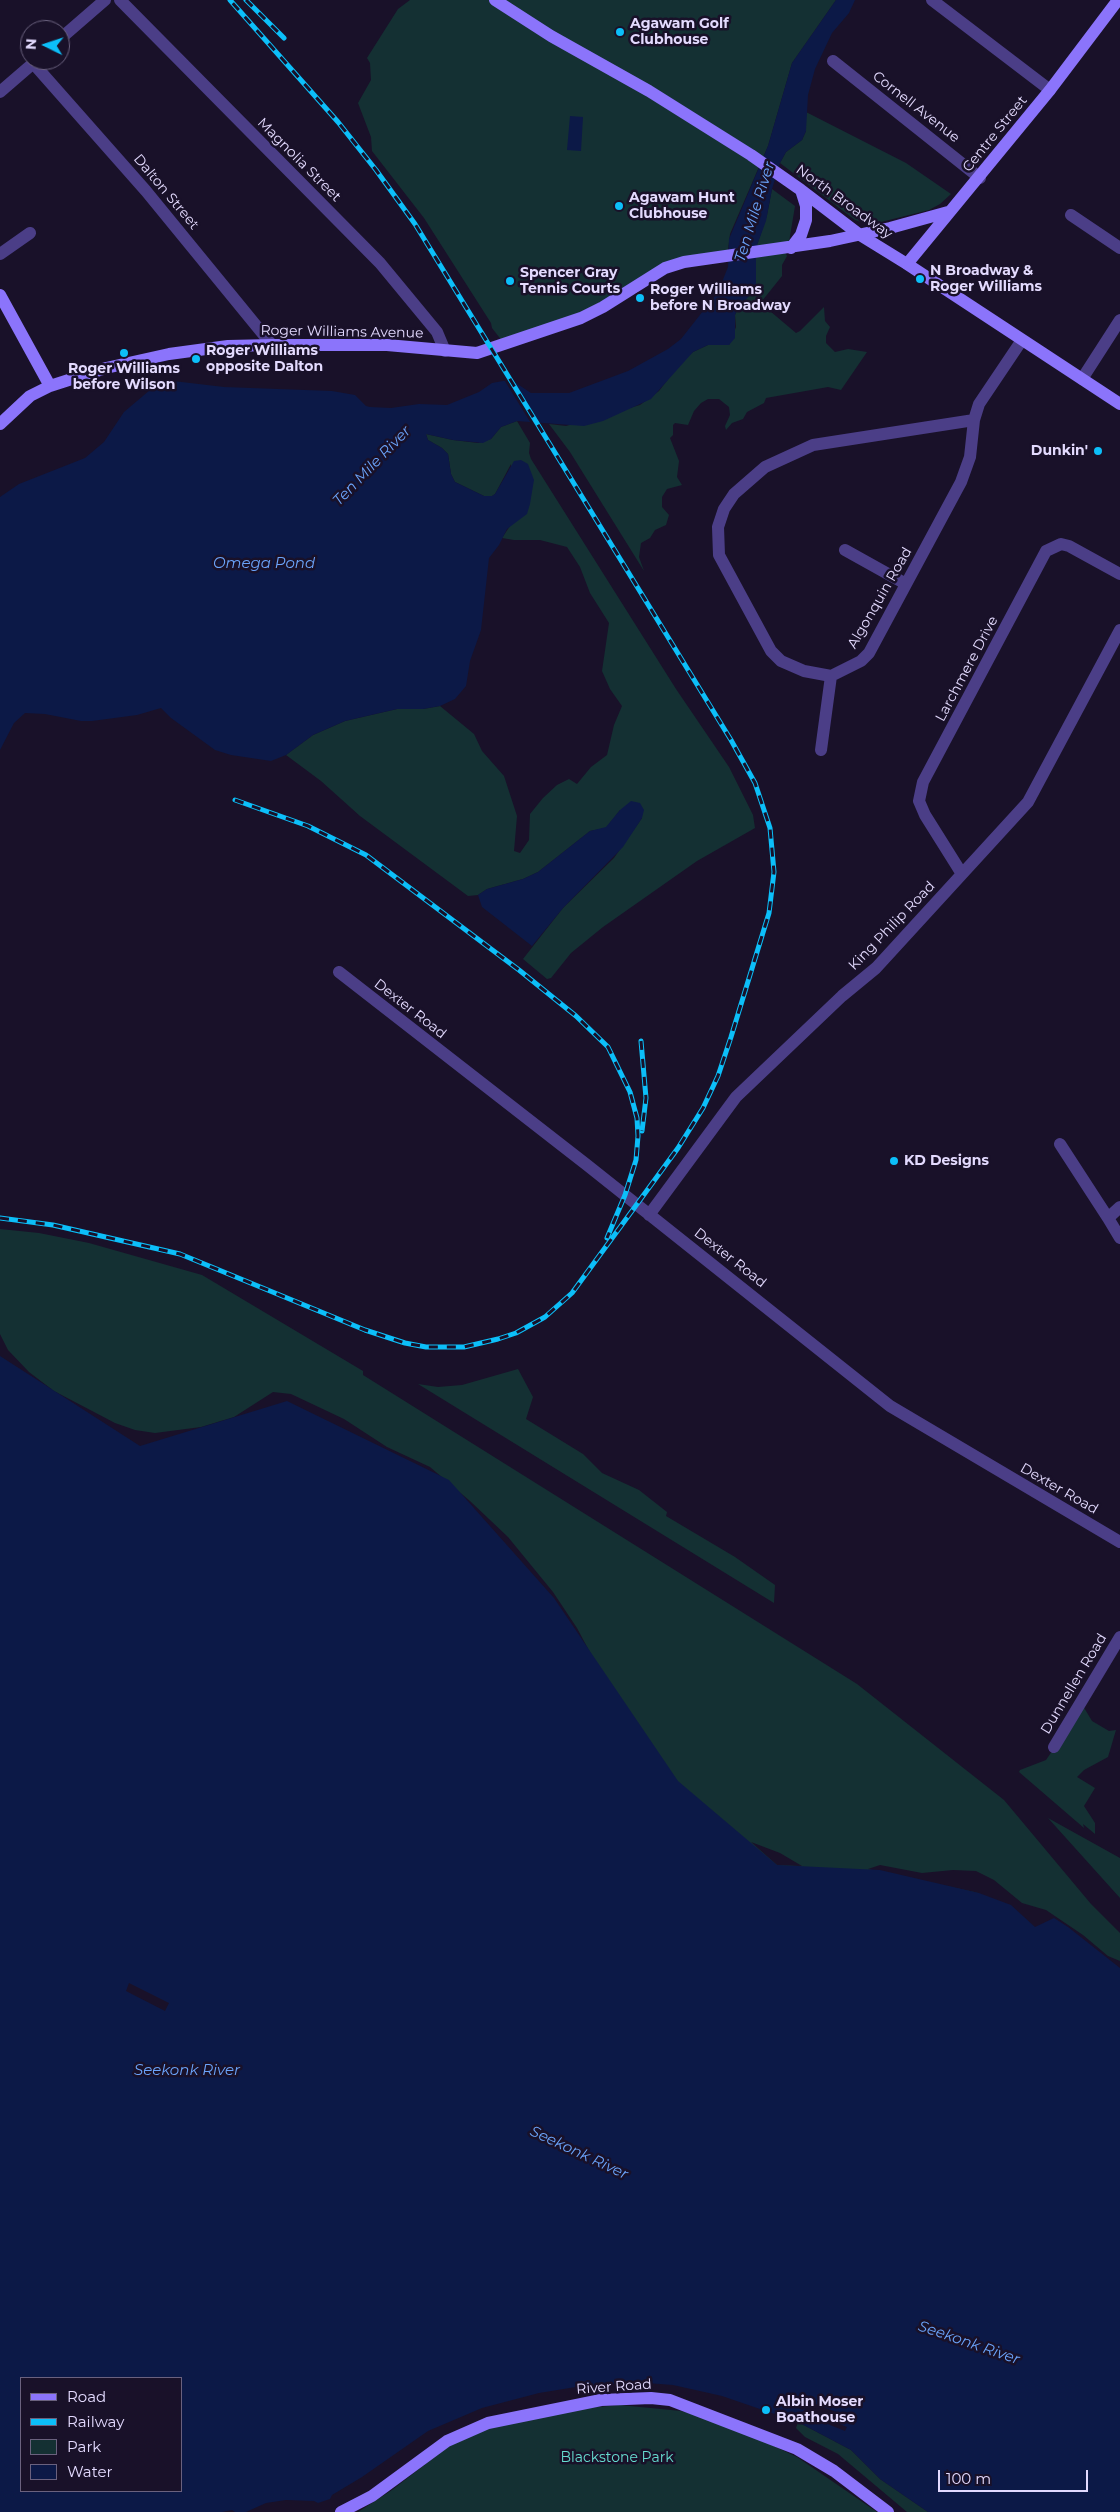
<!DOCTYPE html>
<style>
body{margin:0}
#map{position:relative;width:1120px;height:2512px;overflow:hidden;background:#191129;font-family:Montserrat,sans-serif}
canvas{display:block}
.legend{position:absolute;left:20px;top:2377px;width:162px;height:115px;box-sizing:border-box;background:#191129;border:1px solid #6a617e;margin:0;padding:6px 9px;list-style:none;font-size:15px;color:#e3dafe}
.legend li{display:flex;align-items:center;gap:10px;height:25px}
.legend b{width:25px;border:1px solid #6a617e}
.north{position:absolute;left:20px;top:20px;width:50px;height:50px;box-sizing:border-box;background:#191129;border:1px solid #6a617e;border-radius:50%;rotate:274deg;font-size:14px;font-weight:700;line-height:20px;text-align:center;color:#e3dafe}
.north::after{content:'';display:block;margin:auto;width:18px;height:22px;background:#0cbff9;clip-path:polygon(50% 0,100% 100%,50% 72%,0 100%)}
.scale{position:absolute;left:938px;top:2470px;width:150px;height:22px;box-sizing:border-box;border:2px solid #e3dafe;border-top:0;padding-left:6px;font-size:15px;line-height:18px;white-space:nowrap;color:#e3dafe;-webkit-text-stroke:4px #191129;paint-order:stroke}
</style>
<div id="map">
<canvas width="1120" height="2512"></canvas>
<ul class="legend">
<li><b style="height:6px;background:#8b74fb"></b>Road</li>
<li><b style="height:6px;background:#0cbff9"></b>Railway</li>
<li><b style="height:14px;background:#143033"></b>Park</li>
<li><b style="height:14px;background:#0c1947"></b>Water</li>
</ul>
<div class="north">N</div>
<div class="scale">100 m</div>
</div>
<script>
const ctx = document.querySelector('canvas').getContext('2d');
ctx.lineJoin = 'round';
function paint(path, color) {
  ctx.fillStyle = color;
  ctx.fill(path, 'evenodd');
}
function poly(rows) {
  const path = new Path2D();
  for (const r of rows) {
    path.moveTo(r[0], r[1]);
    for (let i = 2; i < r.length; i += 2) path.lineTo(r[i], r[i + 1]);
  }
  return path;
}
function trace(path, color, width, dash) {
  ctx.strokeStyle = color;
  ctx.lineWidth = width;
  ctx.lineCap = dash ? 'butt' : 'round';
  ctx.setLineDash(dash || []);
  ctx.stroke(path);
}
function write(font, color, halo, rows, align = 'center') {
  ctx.font = font + ' Montserrat,sans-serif';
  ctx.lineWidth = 5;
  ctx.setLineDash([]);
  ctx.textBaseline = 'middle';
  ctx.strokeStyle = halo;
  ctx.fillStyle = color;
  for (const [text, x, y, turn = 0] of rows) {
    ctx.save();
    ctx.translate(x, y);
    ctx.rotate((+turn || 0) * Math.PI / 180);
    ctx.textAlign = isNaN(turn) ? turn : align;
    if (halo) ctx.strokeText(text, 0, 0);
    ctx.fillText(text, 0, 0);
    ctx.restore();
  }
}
const green = poly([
 [410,0,836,0,792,63,768,146,730,234,727,258,661,273,611,305,506,346,492,328,491,323,424,218,372,151,371,137,358,103,371,80,370,63,367,58,398,9],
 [806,112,906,163,951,194,940,204,929,210,869,225,855,220,780,163,786,152,802,140,806,131],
 [772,189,795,206,788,248,784,250,787,256,782,265,782,276,762,301,764,306,796,333,800,331,824,307,825,321,830,327,826,336,826,343,835,352,848,349,867,352,841,390,828,387,766,398,764,403,747,412,743,419,732,423,726,430,725,426,730,415,729,407,719,399,708,399,701,403,694,411,688,425,675,423,673,425,673,435,670,438,679,461,677,477,682,485,667,489,662,497,662,507,669,515,666,525,655,530,650,538,641,543,639,557,644,571,570,452,549,424,566,426,640,405,659,391,682,361,693,352,708,345,729,345,736,327,735,315,756,267,756,248,767,215],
 [517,421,530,443,529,453,531,459,676,689,729,767,753,815,755,828,697,861,603,927,571,953,551,978,547,979,523,959,563,908,614,858,642,818,620,810,606,828,590,831,538,872,523,879,487,889,478,895,468,896,360,816,321,781,286,755,313,735,345,721,397,709,423,709,440,706,474,734,482,751,504,776,517,816,514,851,520,853,529,840,530,814,543,798,557,785,569,779,577,784,591,767,607,755,614,725,622,706,610,689,602,671,609,623,590,593,580,567,567,547,540,540,514,540,502,538,510,526,511,464,495,494,492,496,484,496,455,482,451,474,448,454,442,448,428,440,426,434,453,440,478,443,491,439,501,427],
 [0,1229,39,1233,89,1243,202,1275,363,1371,363,1375,857,1684,1004,1800,1091,1904,1120,1933,1120,1961,1108,1956,1083,1935,1046,1910,1022,1903,994,1880,976,1871,953,1870,922,1873,880,1865,868,1869,979,1893,719,1864,593,1658,577,1628,553,1592,508,1537,470,1501,430,1467,387,1447,344,1419,291,1394,273,1392,234,1417,201,1427,155,1433,135,1430,115,1423,54,1391,29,1372,8,1350,0,1334],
 [751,1842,780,1853,802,1866,777,1865],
 [518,1369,533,1397,526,1419,583,1454,602,1473,639,1490,667,1512,666,1516,735,1557,775,1585,774,1603,418,1384,438,1387,462,1385],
 [1083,1706,1092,1721,1109,1731,1116,1730,1108,1757,1084,1770,1077,1777,1095,1788,1084,1806,1095,1823,1095,1834,1083,1824,1084,1828,1019,1772,1020,1770,1046,1760],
 [1048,1818,1120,1858,1120,1898],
 [620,2405,681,2411,723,2422,797,2457,877,2512,358,2512,392,2490,445,2449,465,2437,489,2428,586,2408],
 [798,2422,851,2450,880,2479,928,2512,907,2512,838,2454,805,2437,796,2428]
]);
const water = poly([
 [836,0,855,0,849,13,832,33,815,69,808,95,806,131,802,140,786,152,780,163,772,189,766,221,756,248,756,285,752,293,738,308,735,315,735,338,729,345,708,345,693,352,651,399,603,421,584,426,517,421,501,427,491,439,483,443,453,440,426,434,428,440,442,448,448,454,451,474,455,482,484,496,492,496,495,494,514,461,521,460,528,464,534,480,530,504,527,514,507,529,499,545,489,558,481,630,470,661,466,686,455,699,440,706,423,709,397,709,345,721,313,735,286,755,271,761,231,755,215,750,171,718,161,708,137,715,92,721,81,721,45,714,25,713,14,723,0,750,0,497,19,484,85,458,104,442,124,412,150,390,173,381,224,387,332,391,355,395,366,406,370,407,391,408,419,404,447,405,479,392,492,383,503,381,513,381,531,393,569,393,628,371,668,349,681,339,718,292,728,267,729,239,768,146,792,63],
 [570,116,583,117,581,151,567,150],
 [631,801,640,803,644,810,642,818,623,847,563,908,532,946,482,907,478,895,487,889,523,879,538,872,590,831,606,827,620,810],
 [0,1356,140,1446,287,1401,449,1480,554,1598,678,1781,777,1865,880,1870,979,1893,1011,1905,1035,1927,1054,1918,1068,1927,1120,1968,1120,2512,928,2512,880,2479,851,2450,798,2422,722,2396,673,2385,634,2382,582,2386,539,2393,482,2408,428,2431,362,2477,332,2495,330,2499,318,2503,314,2501,286,2500,266,2503,246,2512,235,2512,232,2510,222,2512,0,2512],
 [21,2378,181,2378,181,2491,21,2491]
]);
const pier = poly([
 [503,378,508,378,538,426,532,425],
 [129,1983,169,2003,165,2011,126,1991],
 [788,2393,856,2420,854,2425,833,2417,832,2421,847,2427,845,2431,808,2416,795,2420,794,2423,791,2422,794,2415,804,2411,806,2406,803,2410,784,2403]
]);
const street = poly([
 [120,0,380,263,437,332,445,351],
 [932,0,1050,90],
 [60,39,105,0],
 [833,61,980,178],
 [33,63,146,191,272,345],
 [0,92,37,60],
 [1071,215,1120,248],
 [0,254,30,233],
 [1082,379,1120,320],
 [974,420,813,445,765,467,734,494,724,509,718,527,719,555,771,651,781,661,804,671,831,676,861,661,869,653,961,482,970,457,974,420,979,404,1022,340],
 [845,550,906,584],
 [821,750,831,676],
 [962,874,925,815,919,801,923,782,1046,551,1061,544,1069,546,1120,574],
 [339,972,587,1165,890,1406,1120,1542],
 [1060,1144,1108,1218],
 [1120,1207,1108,1218,1120,1238],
 [649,1215,736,1097,842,996,876,968,1028,802,1120,630],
 [1054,1747,1120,1637]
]);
const secondary = poly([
 [495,0,551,36,649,91,751,155,801,190,860,235,907,264,1120,404],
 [791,248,801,235,806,220,806,206,801,190],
 [907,264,1050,90,1118,0],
 [0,295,50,386],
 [0,424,30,396,50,386,106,368,169,354,228,346,272,345,387,345,477,353,581,318,603,307,665,268,684,262,830,241,890,228,948,212],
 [341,2512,372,2496,447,2441,488,2423,601,2400,651,2398,670,2400,797,2449,834,2471,888,2512]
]);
const rail = poly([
 [246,0,284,38],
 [235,800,308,826,366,855,519,970,576,1016,608,1047,630,1092,637,1118,638,1136,636,1160,625,1195,607,1238],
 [641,1041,646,1098,642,1131],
 [0,1218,53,1225,180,1254,365,1330,405,1343,426,1347,464,1347,498,1339,516,1333,545,1317,572,1293,678,1148,703,1108,718,1076,731,1037,769,913,774,872,770,828,755,783,731,740,415,224,376,170,338,122,230,0]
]);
const markers = [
 [620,32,5,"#0cbff9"],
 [619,206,5,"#0cbff9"],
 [920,279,5,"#0cbff9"],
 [510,281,5,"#0cbff9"],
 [640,298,5,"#0cbff9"],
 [124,353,5,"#0cbff9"],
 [196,359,5,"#0cbff9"],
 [1098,451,5,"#0cbff9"],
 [894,1161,5,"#0cbff9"],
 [766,2410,5,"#0cbff9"]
];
const poiNames = [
 ["Agawam Golf",630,24],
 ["Clubhouse",630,40],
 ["Agawam Hunt",629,198],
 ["Clubhouse",629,214],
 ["N Broadway &",930,271],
 ["Roger Williams",930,287],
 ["Spencer Gray",520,273],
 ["Tennis Courts",520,289],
 ["Roger Williams",650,290],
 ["before N Broadway",650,306],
 ["Roger Williams",206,351],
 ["opposite Dalton",206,367],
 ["Roger Williams",124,369,"center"],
 ["before Wilson",124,385,"center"],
 ["Dunkin'",1088,451,"right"],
 ["KD Designs",904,1161],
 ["Albin Moser",776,2402],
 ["Boathouse",776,2418]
];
const streetNames = [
 ["Cornell Avenue",916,107,38],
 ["Centre Street",995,134,-51],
 ["Magnolia Street",299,160,45],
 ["Dalton Street",166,192,50],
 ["North Broadway",844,202,36],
 ["Roger Williams Avenue",342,332,1],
 ["Algonquin Road",880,598,-60],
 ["Larchmere Drive",967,669,-62],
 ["King Philip Road",892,926,-46],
 ["Dexter Road",410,1009,38],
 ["Dexter Road",730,1258,38],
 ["Dexter Road",1059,1489,30],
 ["Dunnellen Road",1074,1684,-59],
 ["River Road",614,2387,-4]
];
const parkNames = [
 ["Blackstone Park",617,2458]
];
const waterNames = [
 ["Ten Mile River",755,212,-73],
 ["Ten Mile River",372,466,-46],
 ["Omega Pond",264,564],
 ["Seekonk River",187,2071],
 ["Seekonk River",579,2153,25],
 ["Seekonk River",969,2343,19]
];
paint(green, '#143033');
paint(water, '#0c1947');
paint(pier, '#191129');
trace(street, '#4b3e87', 12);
trace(secondary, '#8b74fb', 12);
trace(rail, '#0cbff9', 5);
trace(rail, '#191129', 3, [9]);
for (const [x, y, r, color] of markers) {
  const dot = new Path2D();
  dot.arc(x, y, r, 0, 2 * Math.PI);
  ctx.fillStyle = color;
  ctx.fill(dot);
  trace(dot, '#191129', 2);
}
write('bold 14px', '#e3dafe', '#191129', poiNames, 'left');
write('14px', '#e3dafe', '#191129', streetNames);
write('14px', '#67ded1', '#191129', parkNames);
write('italic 15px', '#6ba4fb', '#191129', waterNames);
</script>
